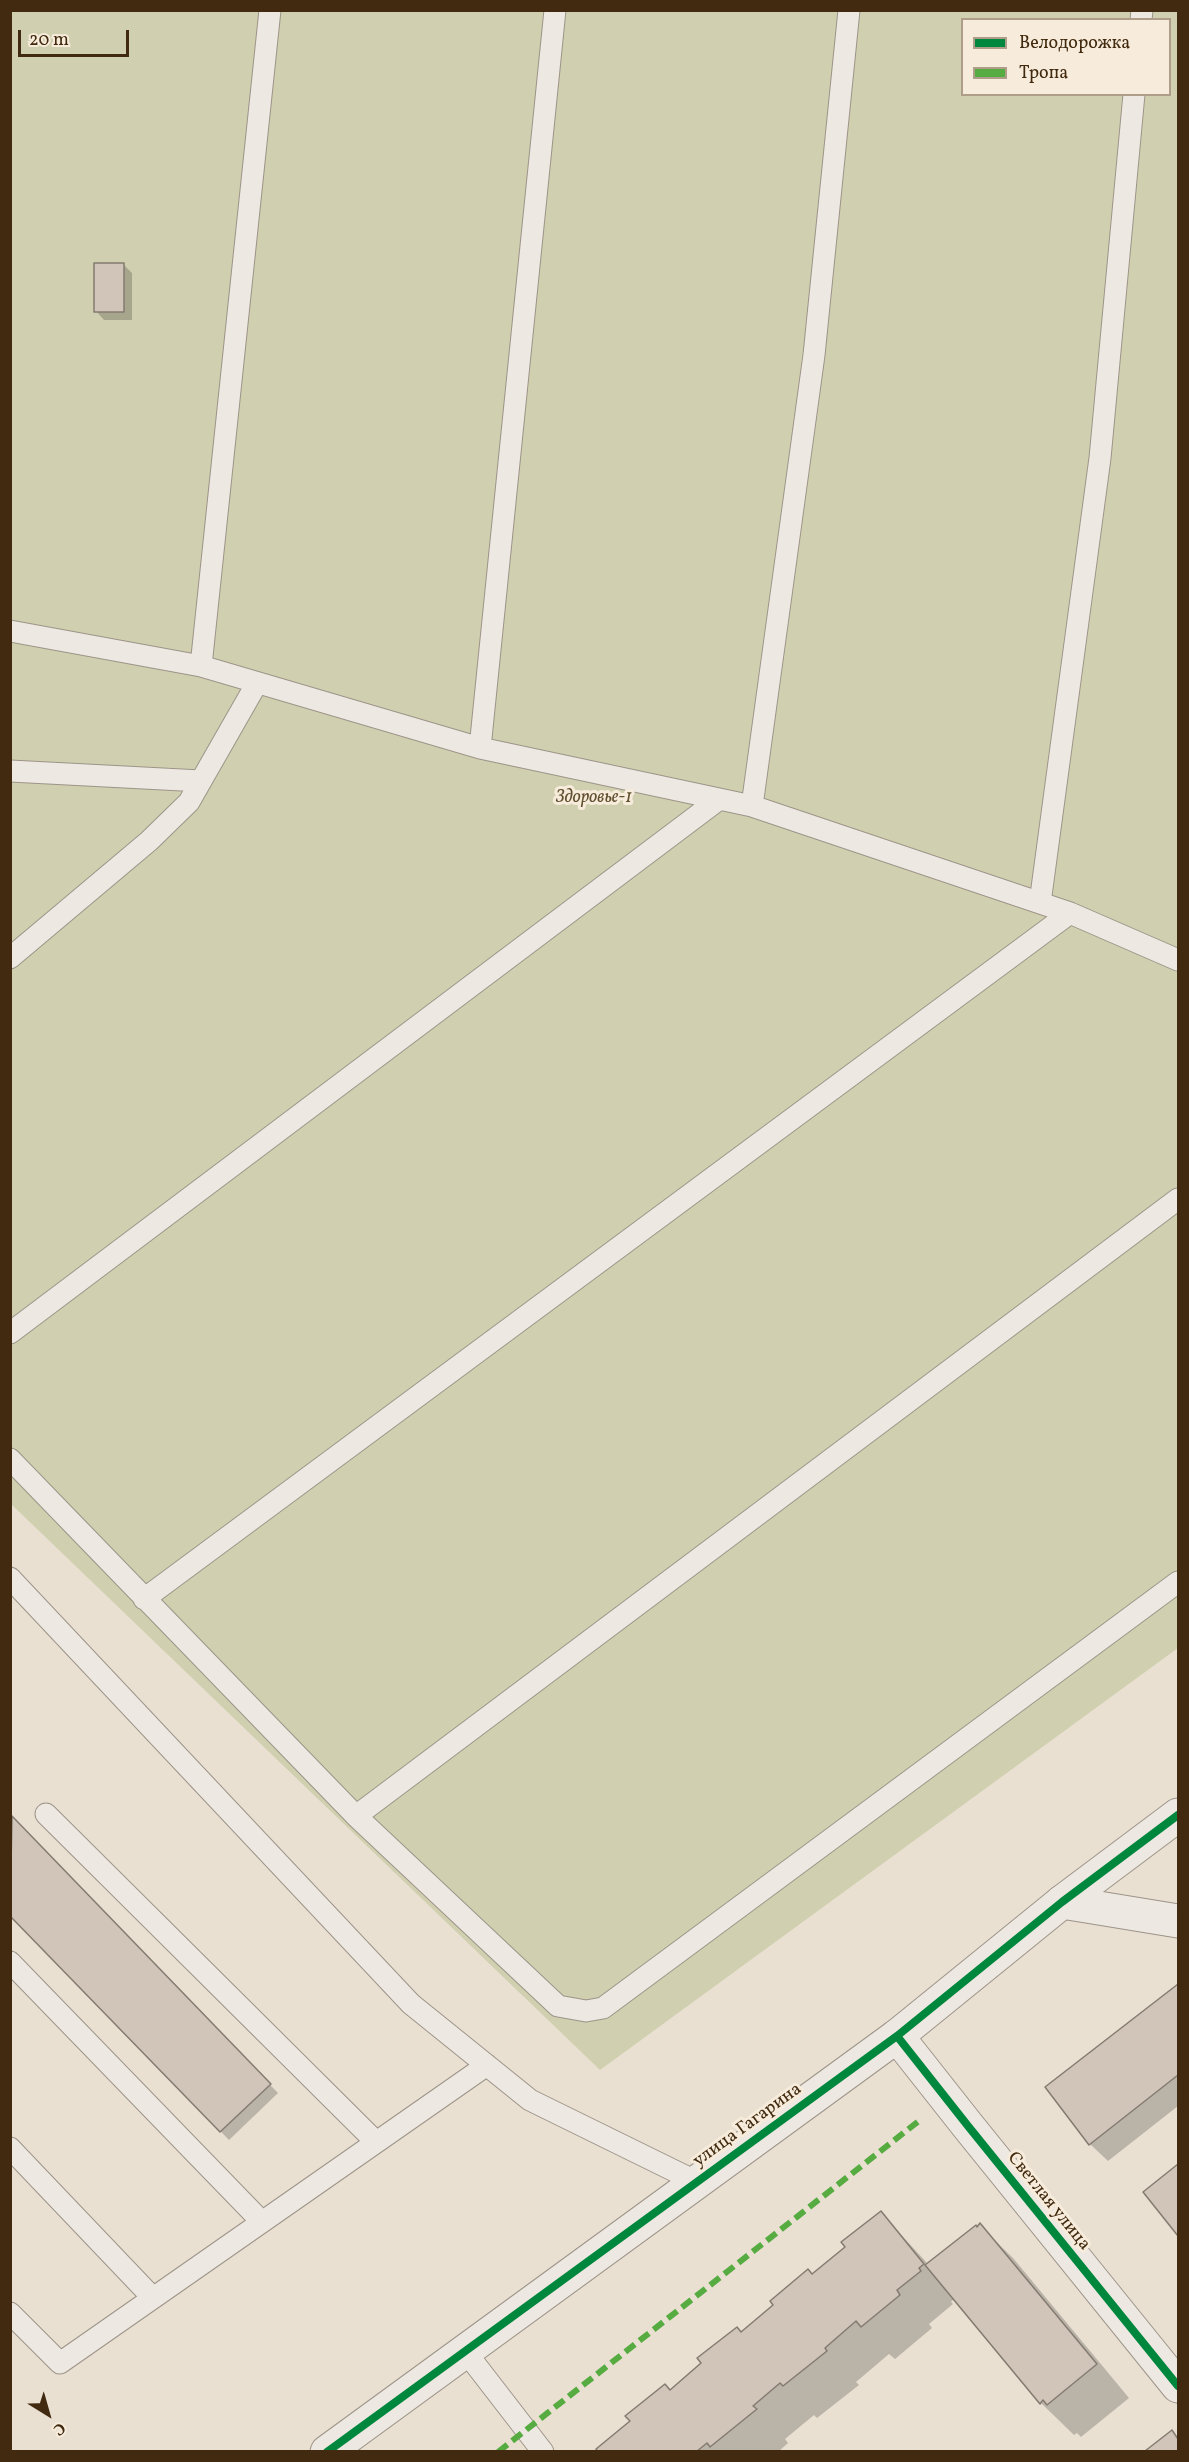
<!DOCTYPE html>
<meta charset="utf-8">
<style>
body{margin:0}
#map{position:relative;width:1189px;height:2462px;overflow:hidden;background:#e9e0d2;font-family:Vollkorn,serif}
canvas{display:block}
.frame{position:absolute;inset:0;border:12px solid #412a0f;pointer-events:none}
.legend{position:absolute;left:961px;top:18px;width:210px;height:78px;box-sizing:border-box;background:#f7ecdb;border:2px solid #ae9e89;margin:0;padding:8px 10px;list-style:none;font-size:18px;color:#412a0f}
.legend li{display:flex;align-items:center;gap:12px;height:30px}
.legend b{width:30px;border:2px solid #ae9e89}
.north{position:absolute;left:18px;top:2384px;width:60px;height:60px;-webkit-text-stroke:4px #f7ecdb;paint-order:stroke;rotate:143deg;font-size:16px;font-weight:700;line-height:24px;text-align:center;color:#412a0f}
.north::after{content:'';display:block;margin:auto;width:21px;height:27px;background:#412a0f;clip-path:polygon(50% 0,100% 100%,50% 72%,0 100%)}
.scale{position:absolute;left:18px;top:30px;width:111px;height:27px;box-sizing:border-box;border:3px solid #412a0f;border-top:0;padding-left:8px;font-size:18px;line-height:21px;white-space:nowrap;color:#412a0f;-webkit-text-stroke:4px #f7ecdb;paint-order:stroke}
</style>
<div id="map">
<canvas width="1189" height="2462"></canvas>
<div class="frame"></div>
<ul class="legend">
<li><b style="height:8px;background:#00873e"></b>Велодорожка</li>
<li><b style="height:8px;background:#56ab41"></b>Тропа</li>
</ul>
<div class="north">С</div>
<div class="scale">20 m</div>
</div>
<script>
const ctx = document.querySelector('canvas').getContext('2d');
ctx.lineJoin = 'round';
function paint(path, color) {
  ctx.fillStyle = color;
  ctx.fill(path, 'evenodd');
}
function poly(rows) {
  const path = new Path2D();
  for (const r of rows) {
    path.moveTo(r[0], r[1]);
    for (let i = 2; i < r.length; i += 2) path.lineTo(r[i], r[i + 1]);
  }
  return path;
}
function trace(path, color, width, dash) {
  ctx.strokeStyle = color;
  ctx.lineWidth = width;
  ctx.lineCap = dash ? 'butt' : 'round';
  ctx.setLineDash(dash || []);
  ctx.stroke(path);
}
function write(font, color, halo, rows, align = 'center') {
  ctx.font = font + ' Vollkorn,serif';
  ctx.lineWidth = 6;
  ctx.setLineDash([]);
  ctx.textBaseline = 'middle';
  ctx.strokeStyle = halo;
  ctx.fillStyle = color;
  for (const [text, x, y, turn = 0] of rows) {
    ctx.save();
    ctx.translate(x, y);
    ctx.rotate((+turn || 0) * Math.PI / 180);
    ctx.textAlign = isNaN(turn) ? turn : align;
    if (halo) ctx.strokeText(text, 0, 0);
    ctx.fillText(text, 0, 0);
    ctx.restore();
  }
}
const green = poly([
 [10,11,1178,11,1178,1648,600,2070,11,1504],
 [962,20,1170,20,1170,94,962,94]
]);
const shadow = poly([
 [123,264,132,273,132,320,104,320,96,311],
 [12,1818,278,2093,229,2140,10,1914],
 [1178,1986,1178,2106,1108,2161,1090,2144,1047,2087],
 [1178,2166,1178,2234,1145,2192],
 [881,2213,928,2264,980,2226,1013,2258,1129,2398,1081,2437,1077,2433,1074,2435,1041,2403,955,2298,951,2302,953,2304,929,2324,932,2328,895,2359,889,2354,856,2382,859,2385,817,2418,814,2415,785,2439,788,2443,778,2452,600,2452,847,2247]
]);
const building = poly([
 [94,263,124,263,124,312,94,312,94,263],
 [12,1816,271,2084,220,2132,10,1916,12,1816],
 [1178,1984,1178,2075,1089,2145,1045,2087,1178,1984],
 [1178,2164,1178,2236,1143,2192,1178,2164],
 [881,2211,924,2264,919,2268,921,2271,897,2290,900,2295,861,2327,856,2321,825,2348,827,2351,783,2386,780,2383,753,2406,757,2409,710,2447,707,2443,696,2452,598,2452,596,2449,630,2421,625,2416,665,2384,670,2390,701,2363,697,2358,737,2327,741,2332,773,2305,770,2301,808,2269,812,2274,845,2247,841,2242,881,2211],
 [980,2223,1097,2364,1047,2405,1043,2400,1040,2404,925,2265,976,2225,977,2227,980,2223],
 [1172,2430,1178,2439,1178,2452,1145,2451,1172,2430]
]);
const service = poly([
 [1141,20,1142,10],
 [10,631,201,666,480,748,752,806,1070,913,1178,960],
 [201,666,270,10],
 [480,748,555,10],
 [10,771,201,781],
 [752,806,814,355,849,10],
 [1040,903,1100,458,1134,94],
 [10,958,149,841,189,802,257,683],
 [10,1333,718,800],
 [10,1459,356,1816,558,2006,586,2011,603,2008,1178,1582],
 [10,1578,411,2004,530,2100,697,2182],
 [144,1599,1070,913],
 [46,1814,376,2142],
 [356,1816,1178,1199],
 [10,1962,262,2222],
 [10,2148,153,2298],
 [10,2313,60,2363,487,2065],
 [465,2351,543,2452]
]);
const minor = poly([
 [1062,1902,1178,1921],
 [897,2036,968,2126,1178,2386]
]);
const tertiary = poly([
 [327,2452,897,2036,1062,1902,1178,1815]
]);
const quiet = poly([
 [498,2452,920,2120]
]);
const cycleway = poly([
 [897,2036,968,2126,1178,2386],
 [327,2452,897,2036,1062,1902,1178,1815]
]);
const parkNames = [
 ["Здоровье-1",594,799]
];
const streetNames = [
 ["улица Гагарина",748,2126,-36],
 ["Светлая улица",1048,2202,51]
];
paint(green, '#d0d0b0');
paint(shadow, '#0003');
paint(building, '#d1c4b8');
trace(building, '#847b70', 1.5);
trace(service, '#9d9489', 23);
trace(minor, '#9d9489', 35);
trace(tertiary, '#9d9489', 35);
trace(service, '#ede8e1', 21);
trace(minor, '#ede8e1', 33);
trace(tertiary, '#ede8e1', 33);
trace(quiet, '#56ab41', 6, [12, 6]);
trace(cycleway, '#00873e', 8);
write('italic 18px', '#605030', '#f7ecdb', parkNames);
write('18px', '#412a0f', '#f7ecdb', streetNames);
</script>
